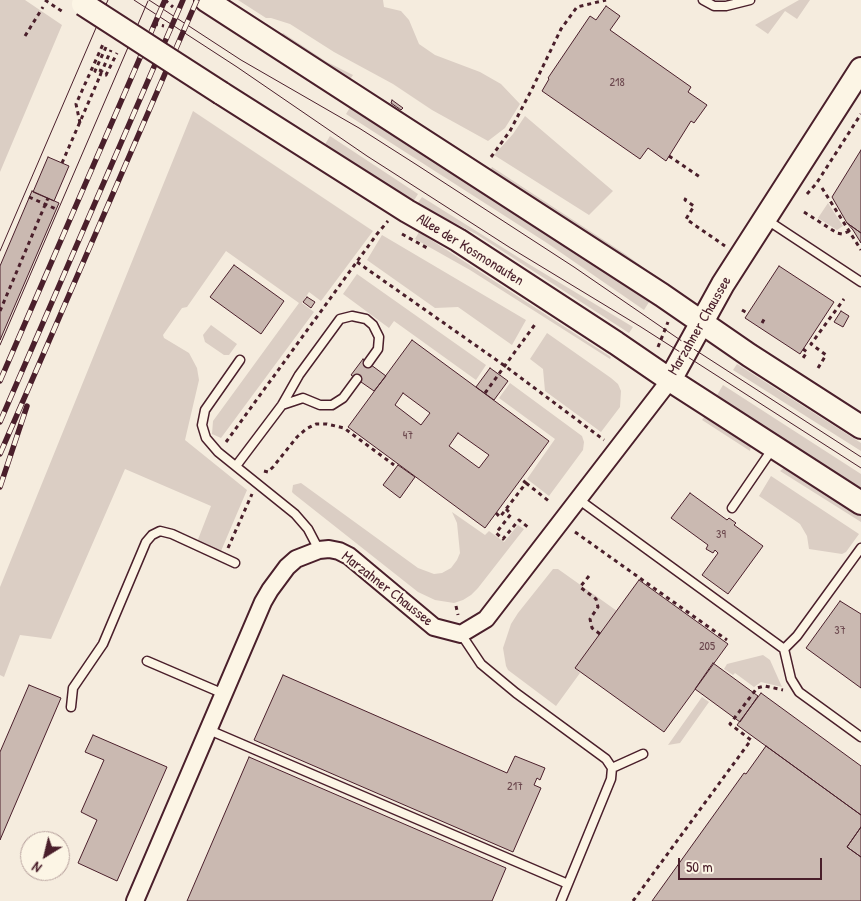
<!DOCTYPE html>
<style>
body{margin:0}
#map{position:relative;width:861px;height:901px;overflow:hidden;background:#f5ecde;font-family:"Patrick Hand",sans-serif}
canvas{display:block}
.north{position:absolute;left:20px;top:831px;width:50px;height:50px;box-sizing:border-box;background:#fcf5e5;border:1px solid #b59f9b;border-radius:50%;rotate:216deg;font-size:14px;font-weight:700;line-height:20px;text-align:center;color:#4a1f2b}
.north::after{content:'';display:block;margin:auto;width:18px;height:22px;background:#4a1f2b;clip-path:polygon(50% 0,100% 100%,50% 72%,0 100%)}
.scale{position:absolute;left:678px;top:858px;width:144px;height:22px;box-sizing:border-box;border:2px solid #4a1f2b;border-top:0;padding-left:6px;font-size:15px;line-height:18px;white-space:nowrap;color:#4a1f2b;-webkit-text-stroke:4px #fcf5e5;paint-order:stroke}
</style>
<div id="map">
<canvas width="861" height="901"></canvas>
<div class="north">N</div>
<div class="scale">50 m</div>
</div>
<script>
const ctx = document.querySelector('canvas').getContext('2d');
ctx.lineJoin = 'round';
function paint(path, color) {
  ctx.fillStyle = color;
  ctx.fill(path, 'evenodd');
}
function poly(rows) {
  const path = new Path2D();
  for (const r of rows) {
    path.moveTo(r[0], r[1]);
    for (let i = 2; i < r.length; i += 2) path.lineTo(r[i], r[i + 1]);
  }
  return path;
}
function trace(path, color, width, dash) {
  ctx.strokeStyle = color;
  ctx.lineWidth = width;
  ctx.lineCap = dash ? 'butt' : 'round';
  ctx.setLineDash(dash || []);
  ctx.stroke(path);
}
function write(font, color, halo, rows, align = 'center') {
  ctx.font = font + ' "Patrick Hand",sans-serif';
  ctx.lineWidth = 4.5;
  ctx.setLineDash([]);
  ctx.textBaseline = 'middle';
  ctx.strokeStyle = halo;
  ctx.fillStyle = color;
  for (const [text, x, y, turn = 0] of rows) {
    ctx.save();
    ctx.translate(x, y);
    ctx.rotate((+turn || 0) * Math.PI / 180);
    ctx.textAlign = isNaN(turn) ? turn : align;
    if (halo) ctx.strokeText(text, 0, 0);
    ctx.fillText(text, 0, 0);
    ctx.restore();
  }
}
const green = poly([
 [0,0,25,0,62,25,0,172],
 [238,0,383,0,384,7,401,11,409,20,419,44,435,55,480,72,501,84,520,104,505,128,488,141,432,110,393,84,334,52,290,24,271,18,266,18],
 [799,0,810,0,797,19,785,11,768,34,755,25],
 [283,33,327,62,353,75,349,81,279,37],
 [351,106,651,299,644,310,547,243,346,114],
 [193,111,373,231,321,301,309,292,302,303,314,312,221,438,212,434,213,421,299,303,226,251,187,307,182,308,163,335,164,338,189,353,197,368,199,380,185,440,247,490,221,551,197,542,211,506,125,469,51,639,20,635,4,677,0,675,0,587],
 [525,116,613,191,589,215,494,155,513,134],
 [330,136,418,194,413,202,324,146],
 [492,167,625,254,647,270,645,272,489,172],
 [422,197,532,266,633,327,629,333,476,234,417,204],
 [828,203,843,226,837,230,818,218],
 [419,232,611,357,610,359,470,270,415,239],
 [382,235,526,320,512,345,458,307,435,308,367,260],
 [357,274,486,365,476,380,394,321,389,328,343,294],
 [211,325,237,344,229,355,224,355,205,342,203,335],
 [547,333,611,378,618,384,621,391,620,407,601,432,545,391,543,369,530,359],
 [737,364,861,443,861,451,733,370],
 [510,383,582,436,584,442,583,450,549,496,527,479,555,439,499,398],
 [723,385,861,474,861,491,716,397],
 [705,416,751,445,750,451,702,420],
 [785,467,861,515,861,522,780,471],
 [771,476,859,534,846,552,842,554,809,549,807,536,800,524,759,496],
 [301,483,418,568,434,574,442,573,451,568,457,560,460,553,457,523,452,512,485,535,489,531,504,542,518,525,524,529,478,588,471,595,463,600,454,603,435,600,418,592,294,494,292,492,293,485],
 [553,569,558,569,617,611,576,668,580,673,556,706,508,670,506,666,503,648,511,624,518,613],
 [763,655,770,660,782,687,761,682,754,687,735,673,733,675,724,669,727,664],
 [702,697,709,702,680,743,668,745]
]);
const building = poly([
 [606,6,620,16,610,30,691,87,688,92,707,105,694,123,691,121,666,161,648,148,640,159,542,91,549,79,548,78,590,16,596,20,606,6],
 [392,100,403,108,401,110,391,103,392,100],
 [861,150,861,233,847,223,832,197,861,150],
 [48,157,69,166,54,201,33,192,48,157],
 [32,191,59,203,0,340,0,266,32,191],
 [847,223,861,233,861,243,853,230,847,223],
 [234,265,284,301,261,334,210,297,234,265],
 [779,266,834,302,800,354,745,318,779,266],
 [307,297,315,302,311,308,303,302,307,297],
 [841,311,849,316,843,327,834,322,841,311],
 [412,340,549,441,485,528,348,427,412,340],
 [403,393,430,413,421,425,395,405,403,393],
 [458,433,489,455,479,468,449,446,458,433],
 [363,359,386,376,374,391,351,375,363,359],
 [490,368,508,381,494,400,476,387,490,368],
 [398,465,415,477,400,498,383,485,398,465],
 [690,493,727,520,729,518,736,523,734,525,763,546,728,594,702,575,718,553,715,550,713,553,706,549,708,545,671,518,690,493],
 [639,580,728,644,664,732,575,668,639,580],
 [840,601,861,614,861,688,806,648,840,601],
 [713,663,758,696,740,722,695,689,713,663],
 [283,675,507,773,515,756,545,768,540,780,537,778,534,785,541,788,513,852,254,740,283,675],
 [29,685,61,698,0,840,0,752,29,685],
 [761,693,861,766,861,815,737,725,761,693],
 [93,735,167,767,117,881,78,863,97,820,81,812,104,760,85,752,93,735],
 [766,746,861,815,861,827,847,847,861,857,861,901,652,901,744,773,746,774,766,746],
 [249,757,506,868,492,901,187,901,249,757],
 [861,827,861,857,847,847,861,827]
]);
const path = poly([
 [165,0,173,7],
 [25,36,43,7],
 [99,70,102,71,111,50],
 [100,76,101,73,95,71,106,47],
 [100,76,101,73,106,75,117,53],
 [80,123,76,104,104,42],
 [669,156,700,177],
 [491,157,510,131,533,87,561,29,577,7,606,0],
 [62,163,100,76],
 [822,188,861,250],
 [807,194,816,184,861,114],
 [29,197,56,209],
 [686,198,685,200,694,206,686,219,725,246],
 [804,212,837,233,842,234,853,230],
 [402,234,429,249],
 [357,262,505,366,604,440],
 [742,310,747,313],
 [0,311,48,198],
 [762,323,766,316],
 [658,347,668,322],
 [803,349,807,352,803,358],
 [818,368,826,355,811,344,844,299],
 [485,393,536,323],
 [226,442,377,234,388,221],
 [264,471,268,472,273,467,297,437,306,429,316,424,327,424,344,428,394,465],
 [526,483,550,502],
 [506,509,511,514,496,533,503,539,519,520,529,528],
 [496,513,500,517,526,483,521,479],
 [575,532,727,640],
 [228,548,252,494],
 [589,576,580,587,596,599,598,607,590,619,592,628,600,634],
 [456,606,458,615],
 [633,901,751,740,730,724,757,688,765,686,783,690]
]);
const lane = poly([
 [703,0,714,6,726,6,750,0],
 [767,220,861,282],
 [240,360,205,410,202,425,206,438,218,452,295,514,308,529,319,550],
 [282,405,303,398,320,405,332,405,343,398,357,379],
 [236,466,282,405,299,375,340,319,352,316,366,319,373,325,379,337,378,349,368,363],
 [578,499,784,649,791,679,799,692,861,737],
 [732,508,773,448],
 [461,634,481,664,516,693,606,759,612,768,611,779,561,901],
 [784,649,797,636,861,548],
 [147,661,224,694],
 [71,707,73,688,103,644,146,542,152,535,160,531,172,534,235,563],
 [209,730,568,884],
 [612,768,643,754]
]);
const street = poly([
 [135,901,263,602,270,590,287,567,296,559,319,550,329,549,339,551,349,556,434,627,461,634,486,619,670,380]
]);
const secondary = poly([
 [206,0,662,295,749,355,861,427],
 [221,93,407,211,458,240,616,343,670,380,861,503],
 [670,380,723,284,861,69]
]);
const tram = poly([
 [134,0,237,67,367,156,509,247,641,327,861,468],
 [149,0,241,60,359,128,417,165,574,267,689,346,861,457],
 [0,251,108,0],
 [0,345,148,1]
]);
const rail = poly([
 [0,381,165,0],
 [0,422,183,0],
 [0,454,197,0],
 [0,487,27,406]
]);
const pathBridge = poly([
 [45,0,63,12],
 [154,24,164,26]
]);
const secondaryBridge = poly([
 [83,4,221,93]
]);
const numberNames = [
 ["218",617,83],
 ["47",408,436],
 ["39",721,535],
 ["37",840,631],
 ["205",707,647],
 ["217",515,787]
];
const streetNames = [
 ["Allee der Kosmonauten",470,250,32],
 ["Marzahner Chaussee",700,326,-60],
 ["Marzahner Chaussee",387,589,38]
];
paint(green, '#dbcec4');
paint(building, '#cab9b1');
trace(building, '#4a1f2b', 1);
trace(lane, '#4a1f2b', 11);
trace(street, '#4a1f2b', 20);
trace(secondary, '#4a1f2b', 26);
trace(path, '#4a1f2b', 3, [4, 4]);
trace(lane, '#fcf5e5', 8);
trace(street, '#fcf5e5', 16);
trace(secondary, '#fcf5e5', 22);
trace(tram, '#4a1f2b', 1);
trace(rail, '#4a1f2b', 5.5);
trace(rail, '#fcf5e5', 4, [11]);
trace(secondaryBridge, '#4a1f2b', 26, []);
trace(pathBridge, '#4a1f2b', 3, [4, 4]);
trace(secondaryBridge, '#fcf5e5', 22);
write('12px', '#6a464c', null, numberNames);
write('15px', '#4a1f2b', '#fcf5e5', streetNames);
</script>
